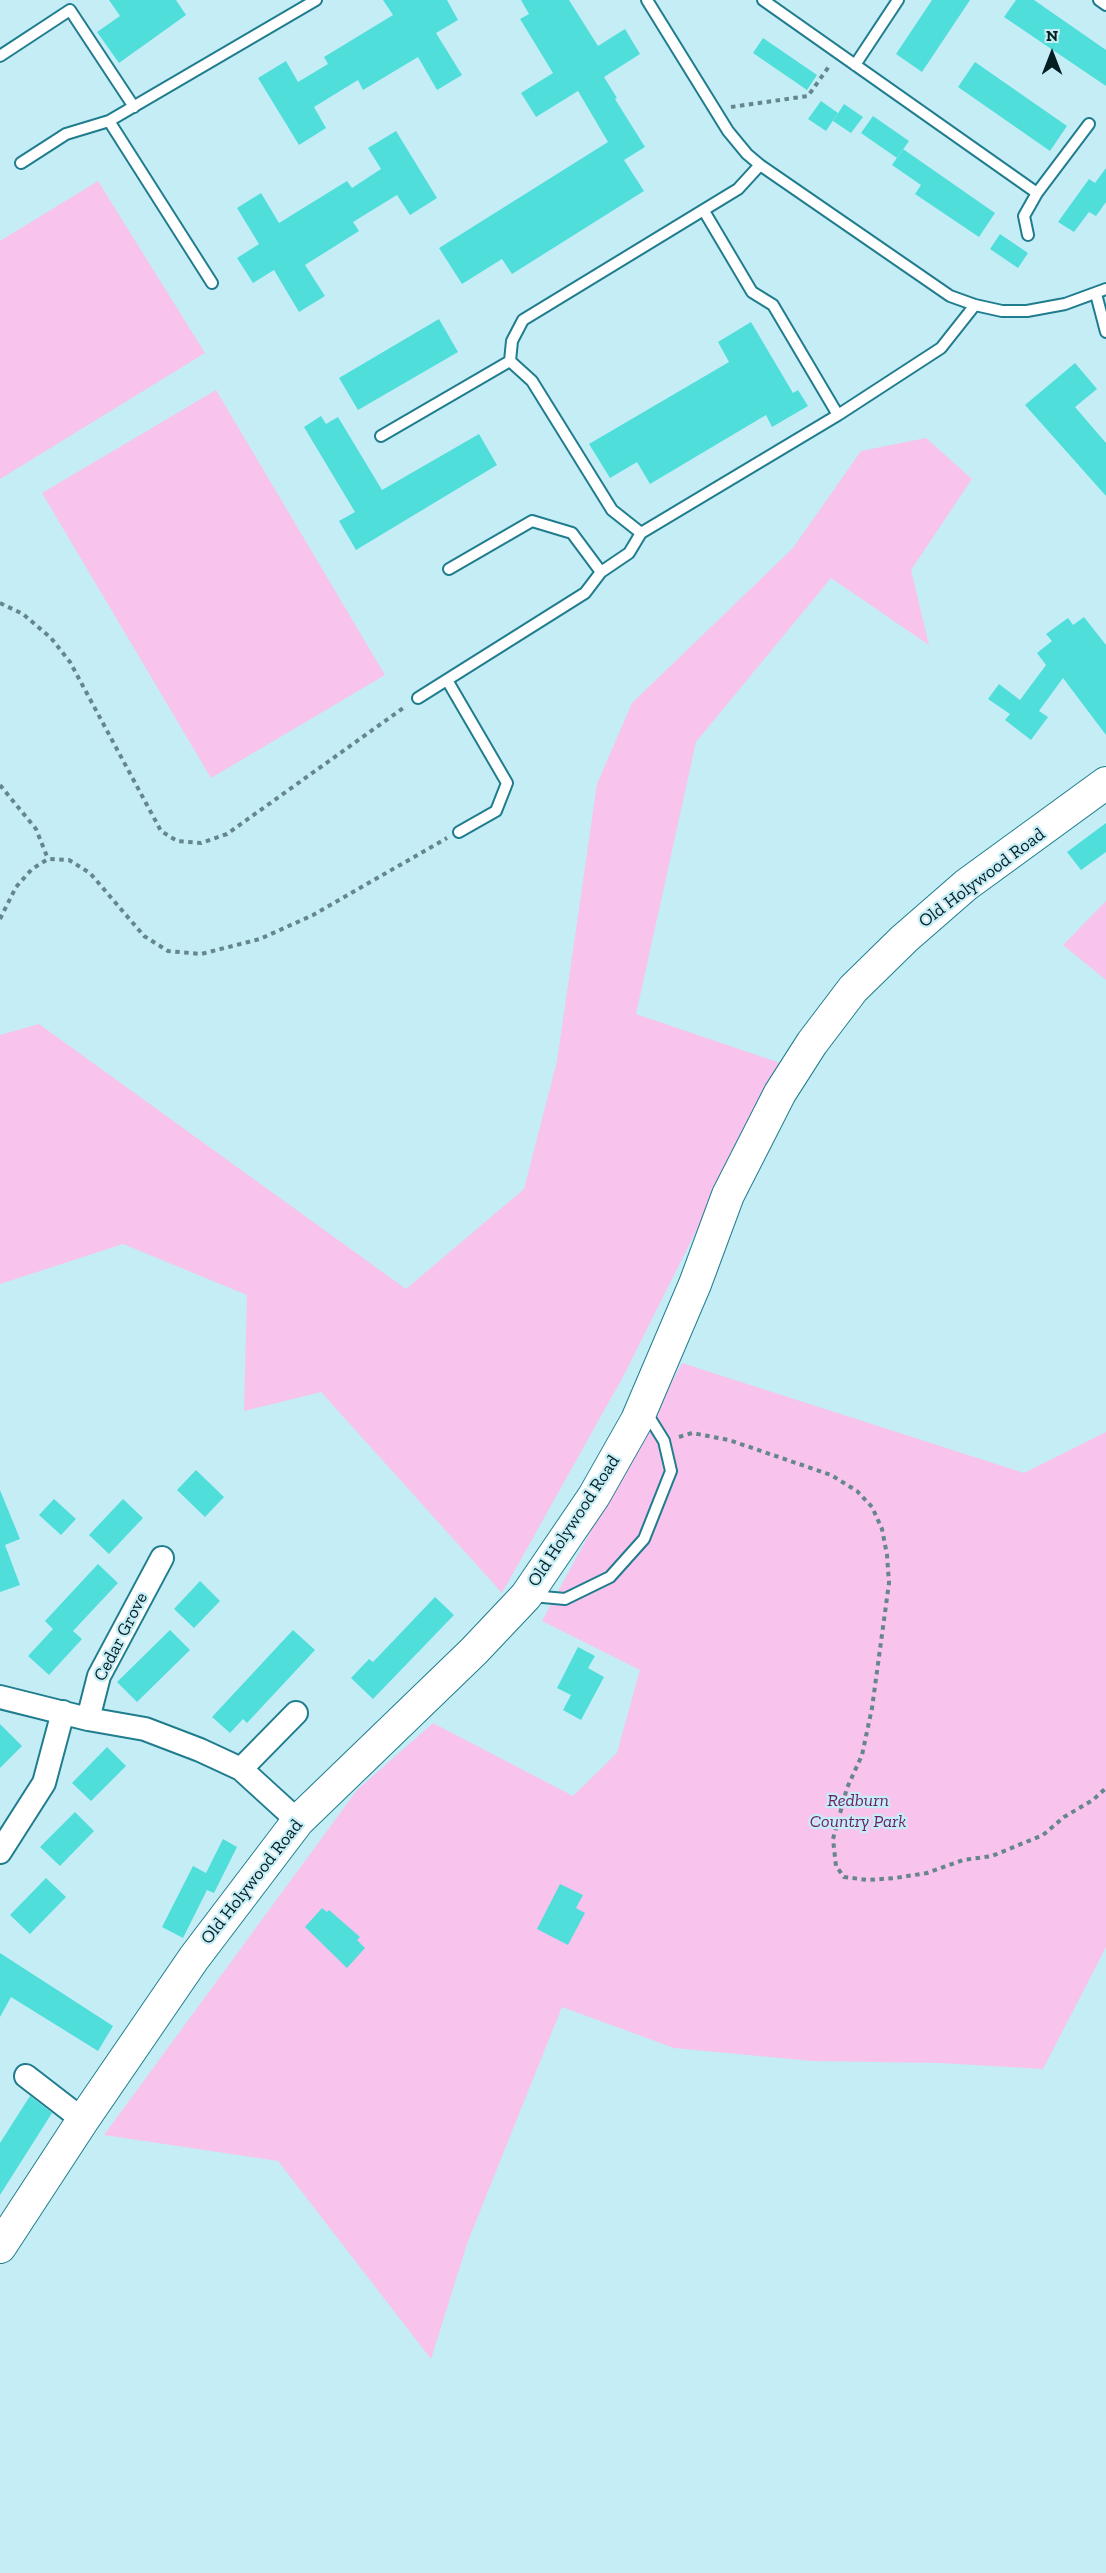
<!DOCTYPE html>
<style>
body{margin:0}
#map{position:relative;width:1106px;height:2573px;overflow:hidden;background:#c5edf6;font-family:"Zilla Slab",serif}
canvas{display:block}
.north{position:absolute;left:1022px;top:24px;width:60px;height:60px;-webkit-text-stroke:4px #c5edf6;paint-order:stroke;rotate:0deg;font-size:16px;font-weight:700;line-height:24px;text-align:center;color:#051e23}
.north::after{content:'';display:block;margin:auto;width:21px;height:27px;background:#051e23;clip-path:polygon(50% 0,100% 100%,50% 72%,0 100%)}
</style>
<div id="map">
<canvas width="1106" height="2573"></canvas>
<div class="north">N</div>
</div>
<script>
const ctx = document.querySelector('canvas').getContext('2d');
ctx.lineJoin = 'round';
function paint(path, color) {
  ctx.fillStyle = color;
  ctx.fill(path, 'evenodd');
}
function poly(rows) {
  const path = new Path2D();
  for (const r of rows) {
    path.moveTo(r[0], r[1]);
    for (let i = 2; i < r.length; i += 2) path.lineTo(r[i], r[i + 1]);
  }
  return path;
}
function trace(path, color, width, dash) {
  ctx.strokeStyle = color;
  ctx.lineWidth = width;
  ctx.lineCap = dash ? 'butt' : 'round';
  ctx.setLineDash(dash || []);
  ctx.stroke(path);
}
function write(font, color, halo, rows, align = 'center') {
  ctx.font = font + ' "Zilla Slab",serif';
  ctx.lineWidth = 4.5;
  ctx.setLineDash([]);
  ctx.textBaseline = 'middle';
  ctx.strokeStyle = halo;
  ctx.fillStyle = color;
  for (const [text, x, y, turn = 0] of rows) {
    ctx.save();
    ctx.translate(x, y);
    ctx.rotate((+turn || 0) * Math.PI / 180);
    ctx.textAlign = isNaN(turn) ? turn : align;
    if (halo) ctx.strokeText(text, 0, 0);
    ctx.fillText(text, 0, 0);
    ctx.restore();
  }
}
const green = poly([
 [98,181,205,353,0,479,0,241],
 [216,390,385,675,211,778,42,493],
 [926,438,972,479,911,570,929,645,831,578,696,742,636,1014,780,1063,624,1375,502,1593,321,1392,244,1411,247,1295,123,1244,0,1284,0,1035,39,1024,406,1289,524,1189,557,1061,597,784,632,703,793,548,861,451],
 [1106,901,1106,980,1063,945],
 [682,1363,1024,1473,1106,1432,1106,1947,1043,2069,940,2063,812,2061,674,2048,562,2007,468,2241,431,2359,278,2161,104,2135,357,1790,433,1723,573,1796,617,1753,640,1670,542,1621]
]);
const building = poly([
 [109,0,176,0,186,15,119,63,97,32,120,16],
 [383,0,447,0,458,20,436,33,462,75,437,90,418,57,363,90,358,80,314,107,326,128,299,145,258,78,286,61,298,82,328,64,324,57,393,15],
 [521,0,569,0,598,46,625,29,640,54,604,77,617,98,615,99,645,147,624,160,644,191,512,274,502,259,462,284,439,248,608,142,578,91,536,117,521,93,553,73,520,19,529,14],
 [932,0,970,0,922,72,896,54],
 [1016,0,1034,0,1106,50,1106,86,1004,17],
 [763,38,817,75,807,90,753,53],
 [975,62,1067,126,1050,151,958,87],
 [821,101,838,113,826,131,808,119],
 [844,104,863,117,851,133,833,121],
 [873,116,909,141,897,158,861,133],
 [396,131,437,198,410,215,397,195,353,222,359,231,305,265,325,296,299,312,274,270,253,283,237,258,259,244,237,208,261,193,279,223,347,181,352,188,381,169,368,148],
 [903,149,995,213,979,237,915,194,921,185,892,165],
 [1106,168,1106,202,1096,216,1089,212,1074,232,1058,222,1089,179,1095,183],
 [1000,234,1028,253,1018,268,990,249],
 [439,319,458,352,358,410,339,378],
 [751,322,793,393,798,390,808,406,772,427,766,415,650,484,637,462,610,478,589,444,729,362,718,342],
 [1075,363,1097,389,1075,407,1106,443,1106,496,1025,405],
 [321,416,326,424,338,417,382,490,479,434,497,465,356,550,339,521,355,512,304,427],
 [1084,617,1106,645,1106,735,1063,678,1039,711,1048,717,1031,740,1005,720,1010,714,988,699,999,684,1020,700,1046,665,1037,653,1052,641,1046,634,1068,618,1073,625],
 [1106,823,1106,852,1081,870,1067,852],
 [196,1470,224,1497,205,1517,177,1490],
 [0,1490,20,1539,5,1545,20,1585,0,1592],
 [54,1499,76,1519,61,1535,39,1515],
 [123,1499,143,1518,109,1554,89,1535],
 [98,1564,118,1583,73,1631,82,1639,49,1675,28,1656,53,1629,45,1621],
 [200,1581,220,1601,194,1628,174,1609],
 [435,1597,454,1615,373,1699,351,1678,369,1659,373,1662],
 [170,1630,190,1650,137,1702,117,1682],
 [293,1630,315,1650,247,1723,243,1719,230,1733,212,1717],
 [578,1647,595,1656,588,1668,604,1677,581,1720,563,1710,571,1695,557,1688],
 [0,1724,22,1746,0,1768],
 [107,1747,126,1766,91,1801,72,1783],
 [75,1812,94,1831,60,1866,40,1847],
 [223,1839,237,1847,214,1893,207,1890,183,1938,162,1927,193,1866,206,1873],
 [46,1878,66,1897,30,1934,10,1915],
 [560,1884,583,1895,576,1908,585,1913,568,1945,537,1929],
 [322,1908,327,1912,329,1910,360,1937,357,1940,365,1948,347,1968,305,1927],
 [0,1953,113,2026,98,2051,11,1997,0,2017],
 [30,2096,52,2113,0,2195,0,2143]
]);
const path = poly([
 [731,107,808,96,830,65],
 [0,603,23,614,51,638,70,662,161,831,177,841,201,843,227,834,406,706],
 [0,785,36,829,48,859],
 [0,919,16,887,32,869,48,859,69,860,90,873,144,936,168,951,201,954,260,939,313,915,447,838],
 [679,1437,692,1433,729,1440,831,1475,857,1491,872,1507,882,1529,887,1555,889,1583,872,1708,862,1755,847,1788,833,1839,836,1866,844,1877,868,1880,895,1878,927,1873,963,1860,992,1856,1043,1835,1064,1817,1093,1800,1106,1788]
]);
const lane = poly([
 [647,0,728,131,747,154,760,165,950,296,975,305,1002,311,1027,311,1065,304,1106,289],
 [763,0,1037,193],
 [1099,0,1106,5],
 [0,56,70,10,134,107],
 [855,65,898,0],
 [109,121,212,283],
 [21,163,66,134,109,121,316,0],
 [760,165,738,189,523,320,512,341,510,361,532,381,612,510,641,533,838,415,941,348,975,305],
 [704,211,752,292,773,305,838,415],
 [1028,235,1024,216,1037,193,1089,124],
 [1096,294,1106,332],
 [381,436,510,361],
 [449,569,532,521,572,533,601,572],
 [447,680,507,783,496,811,459,832],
 [418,698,585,593,601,572,629,553,641,533],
 [532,1596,565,1599,610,1577,644,1539,671,1471,664,1441,646,1412]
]);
const street = poly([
 [0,1697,88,1719,145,1729,200,1750,241,1769,298,1821],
 [88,1719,99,1676,162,1558],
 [241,1769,296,1713],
 [0,1852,44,1783,63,1712],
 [26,2076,83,2120]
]);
const secondary = poly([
 [0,2247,83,2120,194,1958,298,1821,474,1651,526,1596,594,1496,637,1420,695,1284,728,1195,780,1093,812,1043,853,989,904,939,966,885,1106,783]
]);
const streetNames = [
 ["Old Holywood Road",982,878,-37],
 ["Old Holywood Road",574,1521,-57],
 ["Cedar Grove",121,1637,-63],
 ["Old Holywood Road",252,1882,-52]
];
const parkNames = [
 ["Redburn",858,1801],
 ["Country Park",858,1822]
];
paint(green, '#f8c3ed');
paint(building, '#50dedb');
trace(lane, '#1f7d8e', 14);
trace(street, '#1f7d8e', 26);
trace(secondary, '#1f7d8e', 34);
trace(path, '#65868d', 4, [4.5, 4.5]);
trace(lane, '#fff', 10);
trace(street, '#fff', 22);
trace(secondary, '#fff', 32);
write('18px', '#051e23', '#c5edf6', streetNames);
write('italic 18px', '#6e1c64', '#c5edf6', parkNames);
</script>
